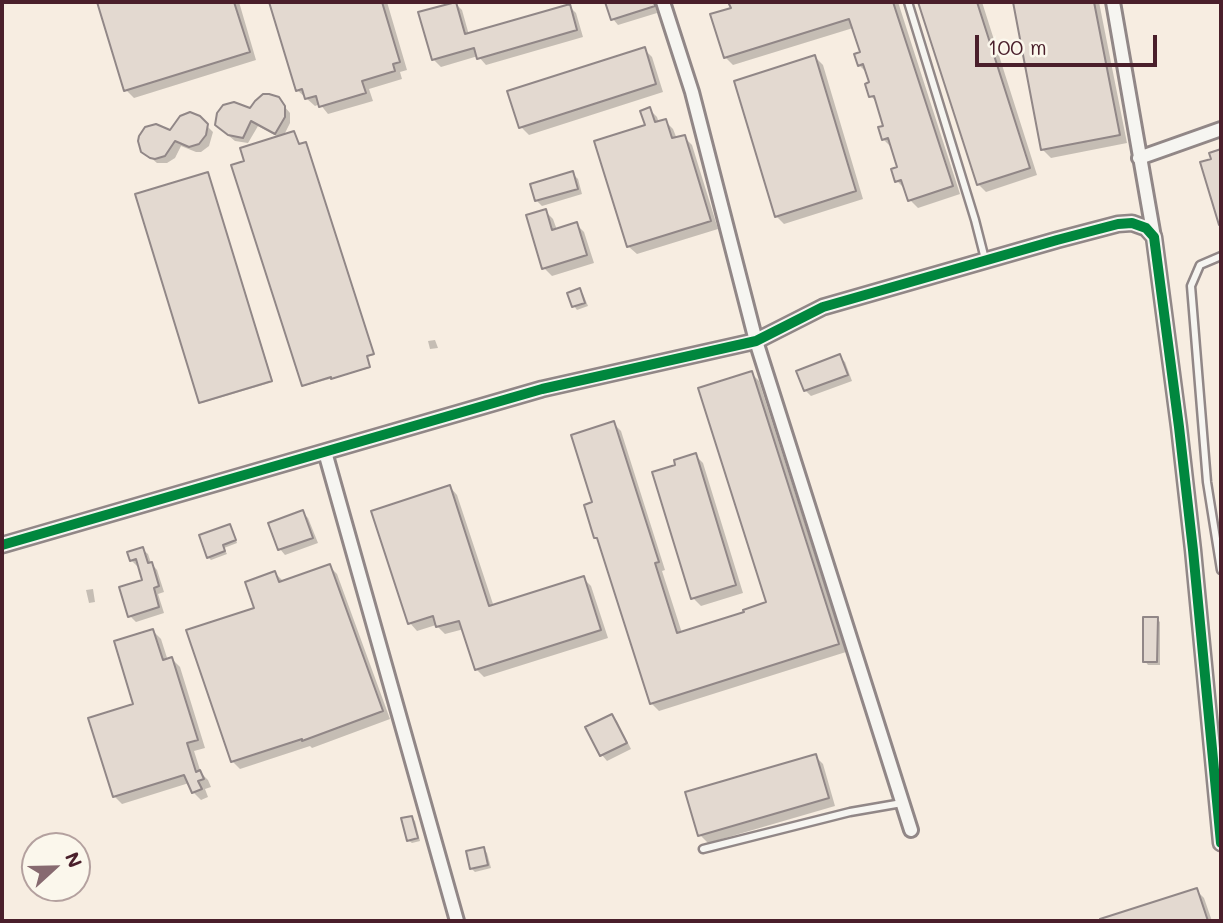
<!DOCTYPE html>
<style>
body{margin:0}
#map{position:relative;width:1223px;height:923px;overflow:hidden;background:#f8f6f0;font-family:Mali,sans-serif}
canvas{display:block}
.frame{position:absolute;inset:0;border:4px solid #4a1f2b;pointer-events:none}
.north{position:absolute;left:21px;top:832px;width:70px;height:70px;box-sizing:border-box;background:#fbf7ec;border:2px solid #b4a19f;border-radius:50%;rotate:68deg;font-size:19px;font-weight:700;line-height:28px;text-align:center;color:#4a1f2b}
.north::after{content:'';display:block;margin:auto;width:24px;height:32px;background:#876a70;clip-path:polygon(50% 0,100% 100%,50% 72%,0 100%)}
.scale{position:absolute;left:975px;top:35px;width:182px;height:32px;box-sizing:border-box;border:4px solid #4a1f2b;border-top:0;padding-left:9px;font-size:21px;line-height:24px;white-space:nowrap;color:#4a1f2b;-webkit-text-stroke:5px #fbf7ec;paint-order:stroke}
</style>
<div id="map">
<canvas width="1223" height="923"></canvas>
<div class="frame"></div>
<div class="north">N</div>
<div class="scale">100 m</div>
</div>
<script>
const ctx = document.querySelector('canvas').getContext('2d');
ctx.lineJoin = 'round';
function paint(path, color) {
  ctx.fillStyle = color;
  ctx.fill(path, 'evenodd');
}
function poly(rows) {
  const path = new Path2D();
  for (const r of rows) {
    path.moveTo(r[0], r[1]);
    for (let i = 2; i < r.length; i += 2) path.lineTo(r[i], r[i + 1]);
  }
  return path;
}
function trace(path, color, width, dash) {
  ctx.strokeStyle = color;
  ctx.lineWidth = width;
  ctx.lineCap = dash ? 'butt' : 'round';
  ctx.setLineDash(dash || []);
  ctx.stroke(path);
}
const built = poly([
 [2,2,1221,2,1221,921,2,921],
 [35,846,77,846,77,888,35,888]
]);
const shadow = poly([
 [99,2,239,2,256,60,134,98,126,90],
 [271,2,387,2,407,70,400,72,402,79,369,89,373,101,328,114,320,104,315,106,297,90],
 [607,2,654,2,657,13,618,25,613,19],
 [730,2,898,2,960,194,918,208,910,200,905,189,897,181,899,169,891,147,883,139,886,127,878,104,871,96,872,83,867,73,859,65,862,53,853,28,733,65,725,57,733,9],
 [921,2,982,2,1037,175,986,192,978,184],
 [1015,2,1099,2,1127,143,1051,158,1043,150],
 [455,3,462,10,469,35,569,6,576,13,583,37,486,65,478,56,441,67,434,60],
 [644,49,652,57,663,92,529,135,521,127,510,92],
 [815,57,823,65,863,199,784,224,776,216],
 [278,99,290,113,290,123,283,137,299,146,306,144,307,145,374,355,367,357,370,368,304,386,246,162,280,138,258,126,248,143,235,141,223,131,251,111],
 [649,109,657,117,659,123,665,121,673,129,677,139,684,137,692,145,718,229,637,254,629,247,597,142,647,126],
 [199,118,213,132,209,146,201,152,196,152,181,146,175,158,167,163,157,163,143,151,170,132],
 [208,173,273,382,202,403,201,402],
 [572,173,578,179,582,194,542,206,537,201],
 [545,211,553,219,557,230,576,224,584,232,594,263,552,276,544,268],
 [580,290,583,294,588,306,577,310,574,306],
 [435,340,438,348,430,349,428,341],
 [839,356,845,362,852,381,811,396,805,390],
 [751,373,759,381,846,652,659,711,651,703,600,542,596,537,595,503,613,423,621,431,665,570,662,571,682,633,746,613,769,603],
 [695,455,703,463,743,593,701,606,693,598,677,466],
 [450,487,457,495,494,607,583,578,591,586,608,638,484,677,476,669,464,629,445,634,436,625,417,631,410,623],
 [302,512,308,518,318,543,285,555,280,549,270,524],
 [229,526,232,529,237,543,224,548,227,554,211,560,208,557],
 [142,549,148,554,151,563,157,570,164,592,158,594,164,613,136,622,130,616,144,581,139,565,137,566,131,560],
 [329,566,337,574,390,719,312,748,310,746,240,769,232,761,256,609,275,573,284,582],
 [93,589,95,602,89,603,86,590],
 [1157,619,1160,622,1160,665,1148,665,1145,661],
 [153,631,161,639,168,661,172,659,180,667,205,748,194,751,201,773,208,780,211,787,205,789,208,797,201,800,193,792,189,783,122,804,114,796],
 [612,716,617,721,631,749,607,761,602,755,588,728],
 [815,756,823,764,835,806,708,843,700,835],
 [412,818,415,821,420,841,412,843,408,840],
 [483,849,487,853,491,868,475,872,472,869],
 [1196,890,1204,898,1212,921,1100,921]
]);
const building = poly([
 [97,2,234,2,250,52,124,91,97,2],
 [269,2,382,2,400,62,393,64,395,71,362,81,366,93,319,107,316,96,305,99,302,89,296,91,269,2],
 [456,2,465,34,570,4,577,30,477,59,474,48,432,60,418,12,456,2],
 [605,2,654,2,655,6,611,20,605,2],
 [728,2,893,2,953,186,908,201,901,180,895,182,891,169,897,167,888,138,882,140,878,127,883,126,874,96,869,97,865,84,869,82,863,64,858,66,854,54,860,52,849,19,724,58,710,14,731,8,728,2],
 [918,2,977,2,1030,168,977,185,918,2],
 [1013,2,1094,2,1120,135,1041,150,1013,2],
 [645,47,656,84,519,128,507,91,645,47],
 [815,55,856,191,775,217,734,81,815,55],
 [263,94,269,94,279,97,285,106,285,117,275,134,251,121,243,138,228,135,215,125,217,113,223,105,234,102,250,108,255,101,263,94],
 [650,107,655,122,666,119,672,138,685,135,711,221,627,247,594,141,645,125,640,111,650,107],
 [190,112,200,116,208,124,206,135,199,144,189,147,175,141,165,156,155,159,150,158,141,152,138,141,139,136,145,127,156,124,170,130,180,116,190,112],
 [294,131,299,144,306,142,374,354,367,356,370,367,331,379,331,377,302,386,231,165,244,161,240,148,294,131],
 [1221,149,1221,225,1219,225,1200,162,1211,159,1209,153,1221,149],
 [573,171,578,189,535,201,530,184,573,171],
 [208,172,272,381,199,403,135,194,208,172],
 [546,209,552,230,577,222,587,255,542,269,526,215,546,209],
 [580,288,585,303,572,307,567,293,580,288],
 [840,354,848,375,804,391,796,371,840,354],
 [752,371,839,644,650,704,597,538,594,538,584,505,592,502,571,435,614,421,659,562,655,563,677,633,744,612,743,610,766,602,698,388,752,371],
 [696,453,736,585,691,599,652,472,675,465,674,460,696,453],
 [450,485,489,606,584,576,601,630,475,670,459,621,436,627,433,616,408,624,371,511,450,485],
 [303,510,313,538,278,550,268,523,303,510],
 [230,524,236,540,223,545,225,551,207,558,199,535,230,524],
 [143,547,148,563,152,562,159,586,154,588,159,607,128,617,119,587,142,580,136,559,130,561,127,552,143,547],
 [330,564,383,711,302,741,302,739,231,762,186,630,254,608,245,582,275,571,279,582,330,564],
 [1143,617,1158,617,1157,662,1143,662,1143,617],
 [153,629,163,660,172,657,198,740,187,743,196,772,200,770,204,779,198,781,202,789,192,793,184,775,113,797,88,718,133,704,114,641,153,629],
 [612,714,627,743,600,756,585,727,612,714],
 [816,754,829,798,698,836,685,792,816,754],
 [412,816,418,838,407,841,401,818,412,816],
 [484,847,488,865,470,869,466,851,484,847],
 [1197,888,1208,921,1100,921,1100,919,1197,888]
]);
const service = poly([
 [908,2,975,220,985,259],
 [1221,256,1200,265,1191,286,1207,482,1221,570],
 [703,849,850,812,902,803]
]);
const minor = poly([
 [663,2,692,92,756,341,911,830],
 [1113,2,1154,237],
 [1139,158,1221,129],
 [325,452,457,921]
]);
const tertiary = poly([
 [2,545,542,389,756,341,823,307,1057,240,1118,224,1132,223,1146,228,1154,237,1179,427,1193,550,1221,843]
]);
const cycleway = poly([
 [2,545,542,389,756,341,823,307,1057,240,1118,224,1132,223,1146,228,1154,237,1179,427,1193,550,1221,843]
]);
paint(built, '#f7ede1');
paint(shadow, '#0003');
paint(building, '#e3d9d0');
trace(building, '#918787', 2);
trace(service, '#918787', 11);
trace(minor, '#918787', 18);
trace(tertiary, '#918787', 19);
trace(service, '#f6f5f1', 6);
trace(minor, '#f6f5f1', 12);
trace(tertiary, '#f6f5f1', 14);
trace(cycleway, '#00873e', 10);
</script>
